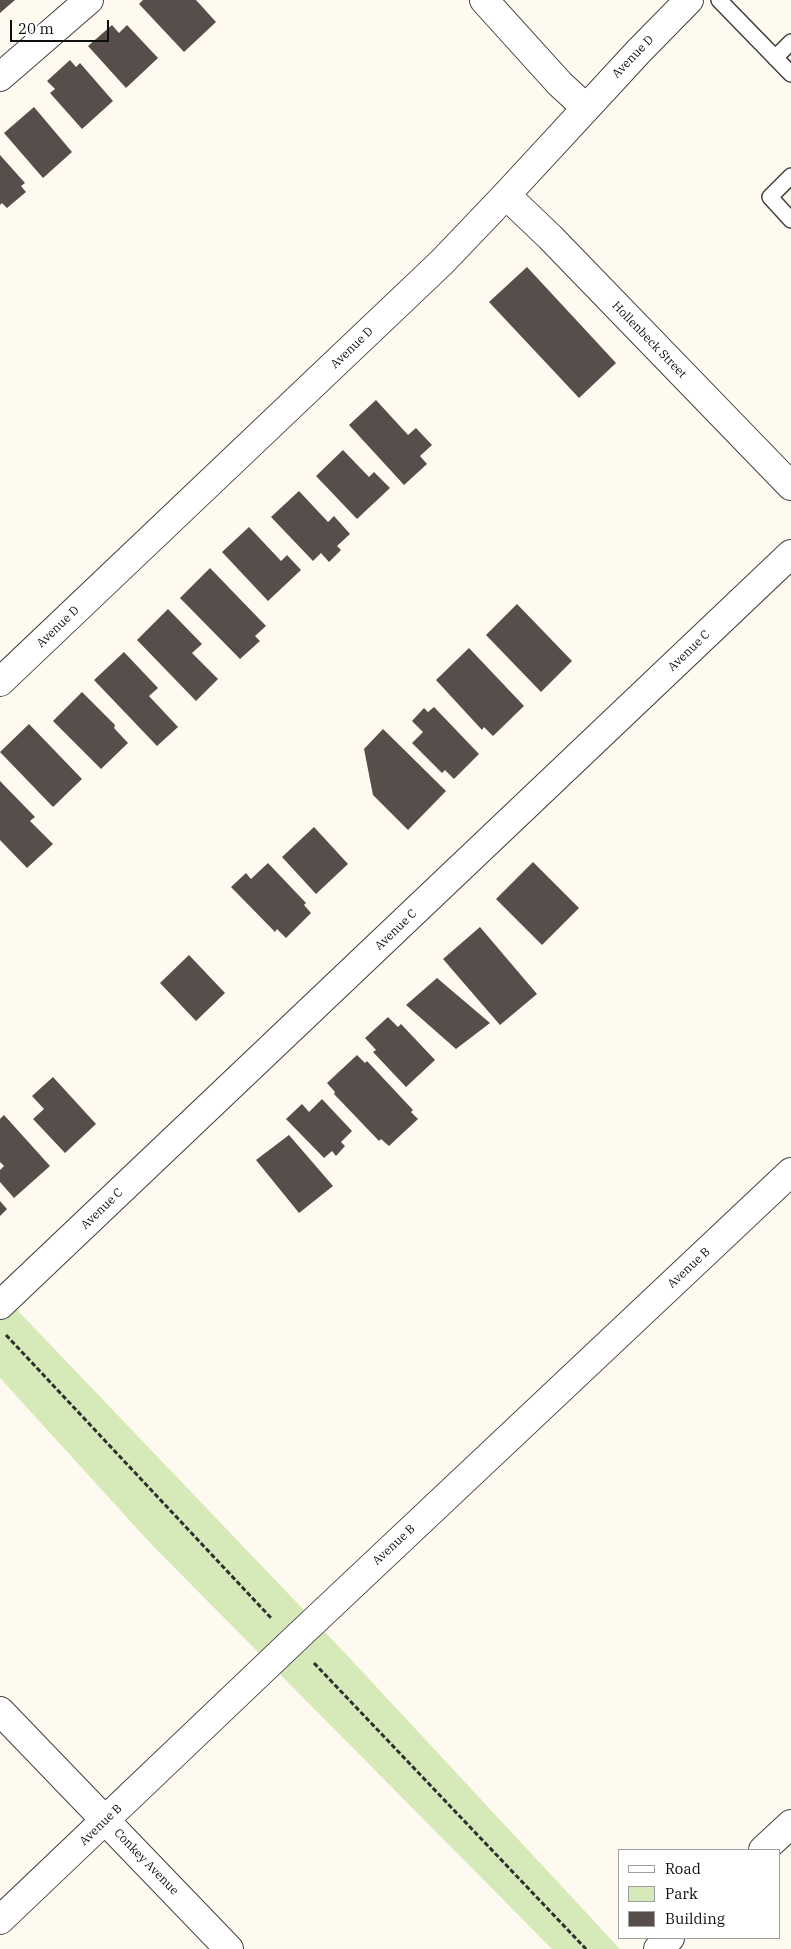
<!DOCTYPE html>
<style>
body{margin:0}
#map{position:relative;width:791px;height:1949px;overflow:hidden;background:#fffaf0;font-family:"IBM Plex Serif",serif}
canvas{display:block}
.legend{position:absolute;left:618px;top:1849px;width:162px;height:90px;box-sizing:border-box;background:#fff;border:1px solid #9f9f9f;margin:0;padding:6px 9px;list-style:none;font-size:15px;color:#0e0e0e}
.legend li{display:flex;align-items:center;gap:10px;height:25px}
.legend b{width:25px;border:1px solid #9f9f9f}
.scale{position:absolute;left:10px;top:20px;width:99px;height:22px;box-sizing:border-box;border:2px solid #0e0e0e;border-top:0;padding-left:6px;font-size:15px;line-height:18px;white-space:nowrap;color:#0e0e0e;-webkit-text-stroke:4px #fff;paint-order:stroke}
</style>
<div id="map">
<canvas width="791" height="1949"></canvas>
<ul class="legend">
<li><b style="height:6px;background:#fff"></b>Road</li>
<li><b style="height:14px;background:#d6e9b9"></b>Park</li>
<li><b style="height:14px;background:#574e4b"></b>Building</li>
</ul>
<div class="scale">20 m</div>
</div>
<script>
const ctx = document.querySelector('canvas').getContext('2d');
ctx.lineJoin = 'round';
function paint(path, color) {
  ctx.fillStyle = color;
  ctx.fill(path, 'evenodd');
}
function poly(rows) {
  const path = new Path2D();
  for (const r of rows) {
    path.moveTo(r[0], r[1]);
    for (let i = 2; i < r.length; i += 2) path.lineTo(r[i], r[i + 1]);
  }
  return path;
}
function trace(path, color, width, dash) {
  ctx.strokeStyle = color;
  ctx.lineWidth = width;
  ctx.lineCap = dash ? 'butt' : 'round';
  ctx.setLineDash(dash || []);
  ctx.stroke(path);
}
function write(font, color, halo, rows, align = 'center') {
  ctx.font = font + ' "IBM Plex Serif",serif';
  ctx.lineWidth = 5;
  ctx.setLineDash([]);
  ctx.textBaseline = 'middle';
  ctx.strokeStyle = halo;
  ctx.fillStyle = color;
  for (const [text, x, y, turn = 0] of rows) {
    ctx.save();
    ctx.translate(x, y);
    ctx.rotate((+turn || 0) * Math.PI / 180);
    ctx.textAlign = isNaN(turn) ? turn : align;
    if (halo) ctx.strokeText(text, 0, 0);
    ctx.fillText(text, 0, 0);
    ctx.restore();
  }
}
const green = poly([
 [0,1292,344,1652,620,1949,552,1949,151,1544,0,1378]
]);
const building = poly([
 [0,0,15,0,0,13],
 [143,0,196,0,216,22,184,52,139,4],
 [112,25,119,33,127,25,158,58,126,88,88,46],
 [70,60,76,67,80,63,113,101,82,129,50,93,55,89,47,81],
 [34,107,72,152,43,178,4,133],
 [0,155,25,183,21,186,26,192,7,208,2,203,0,205],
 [527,267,616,363,579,398,489,302],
 [376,400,408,435,416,428,432,445,420,456,427,464,404,485,349,425],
 [343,450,369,477,374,472,390,488,357,519,316,476],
 [299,491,328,522,334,516,350,534,337,546,341,550,329,562,321,553,313,561,271,517],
 [249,527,281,561,287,555,301,570,268,601,222,552],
 [210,568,266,626,255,636,260,641,240,659,180,598],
 [517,604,572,661,541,692,486,635],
 [168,609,202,644,192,653,218,679,196,701,137,640],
 [469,648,524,706,493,736,484,727,482,730,436,680],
 [124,652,158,688,149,696,178,727,157,746,94,680],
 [82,692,115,725,114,728,128,743,101,769,53,721],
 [434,707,479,754,454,779,445,770,442,773,412,743,423,732,412,721,424,708,428,712],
 [29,724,82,779,53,807,0,752],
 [383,729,446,791,408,830,373,795,364,749],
 [0,781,35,817,30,821,53,844,27,868,0,840],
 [314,827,348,864,316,894,282,857],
 [533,862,579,908,542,945,496,899],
 [268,863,306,903,304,905,311,913,286,938,277,929,275,932,231,887,246,873,251,879],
 [480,927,537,994,500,1025,443,959],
 [189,955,225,993,196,1021,160,983],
 [437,978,490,1023,456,1049,406,1005],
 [388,1017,398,1027,401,1024,435,1060,406,1087,373,1052,376,1050,365,1038],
 [357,1055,365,1063,367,1061,413,1110,411,1112,418,1119,389,1146,381,1139,379,1141,334,1094,335,1092,327,1083],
 [53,1077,96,1124,65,1153,33,1119,44,1109,32,1096],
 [322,1099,352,1131,341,1142,345,1146,336,1156,332,1151,324,1158,286,1119,302,1104,309,1112],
 [4,1115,50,1166,14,1198,0,1182,0,1170,4,1166,0,1162,0,1119],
 [289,1135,333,1186,299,1213,256,1160],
 [0,1201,7,1209,0,1216]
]);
const path = poly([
 [6,1335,272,1619],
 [314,1663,586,1949]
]);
const service = poly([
 [719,0,791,74],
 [775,58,791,42],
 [791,176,770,197,791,220]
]);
const minor = poly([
 [484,0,560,84,586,108],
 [0,77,89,0],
 [506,195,550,237,791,486],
 [0,1305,791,554],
 [0,1711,229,1949],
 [763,1850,791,1824],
 [0,1920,293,1641,791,1172],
 [658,1949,670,1938]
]);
const tertiary = poly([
 [0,682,442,262,506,195,639,51,689,0]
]);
const streetNames = [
 ["Avenue D",633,57,-46],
 ["Hollenbeck Street",649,340,46],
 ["Avenue D",352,348,-44],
 ["Avenue D",58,627,-44],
 ["Avenue C",689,651,-44],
 ["Avenue C",396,930,-44],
 ["Avenue C",102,1209,-44],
 ["Avenue B",689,1268,-43],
 ["Avenue B",394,1545,-43],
 ["Avenue B",101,1825,-44],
 ["Conkey Avenue",146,1862,46]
];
paint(green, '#d6e9b9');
paint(building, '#574e4b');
trace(service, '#414141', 18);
trace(minor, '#414141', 30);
trace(tertiary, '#414141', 30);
trace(path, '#303030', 3, [5, 2.5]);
trace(service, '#fff', 15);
trace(minor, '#fff', 28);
trace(tertiary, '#fff', 28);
write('12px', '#0e0e0e', '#fff', streetNames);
</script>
